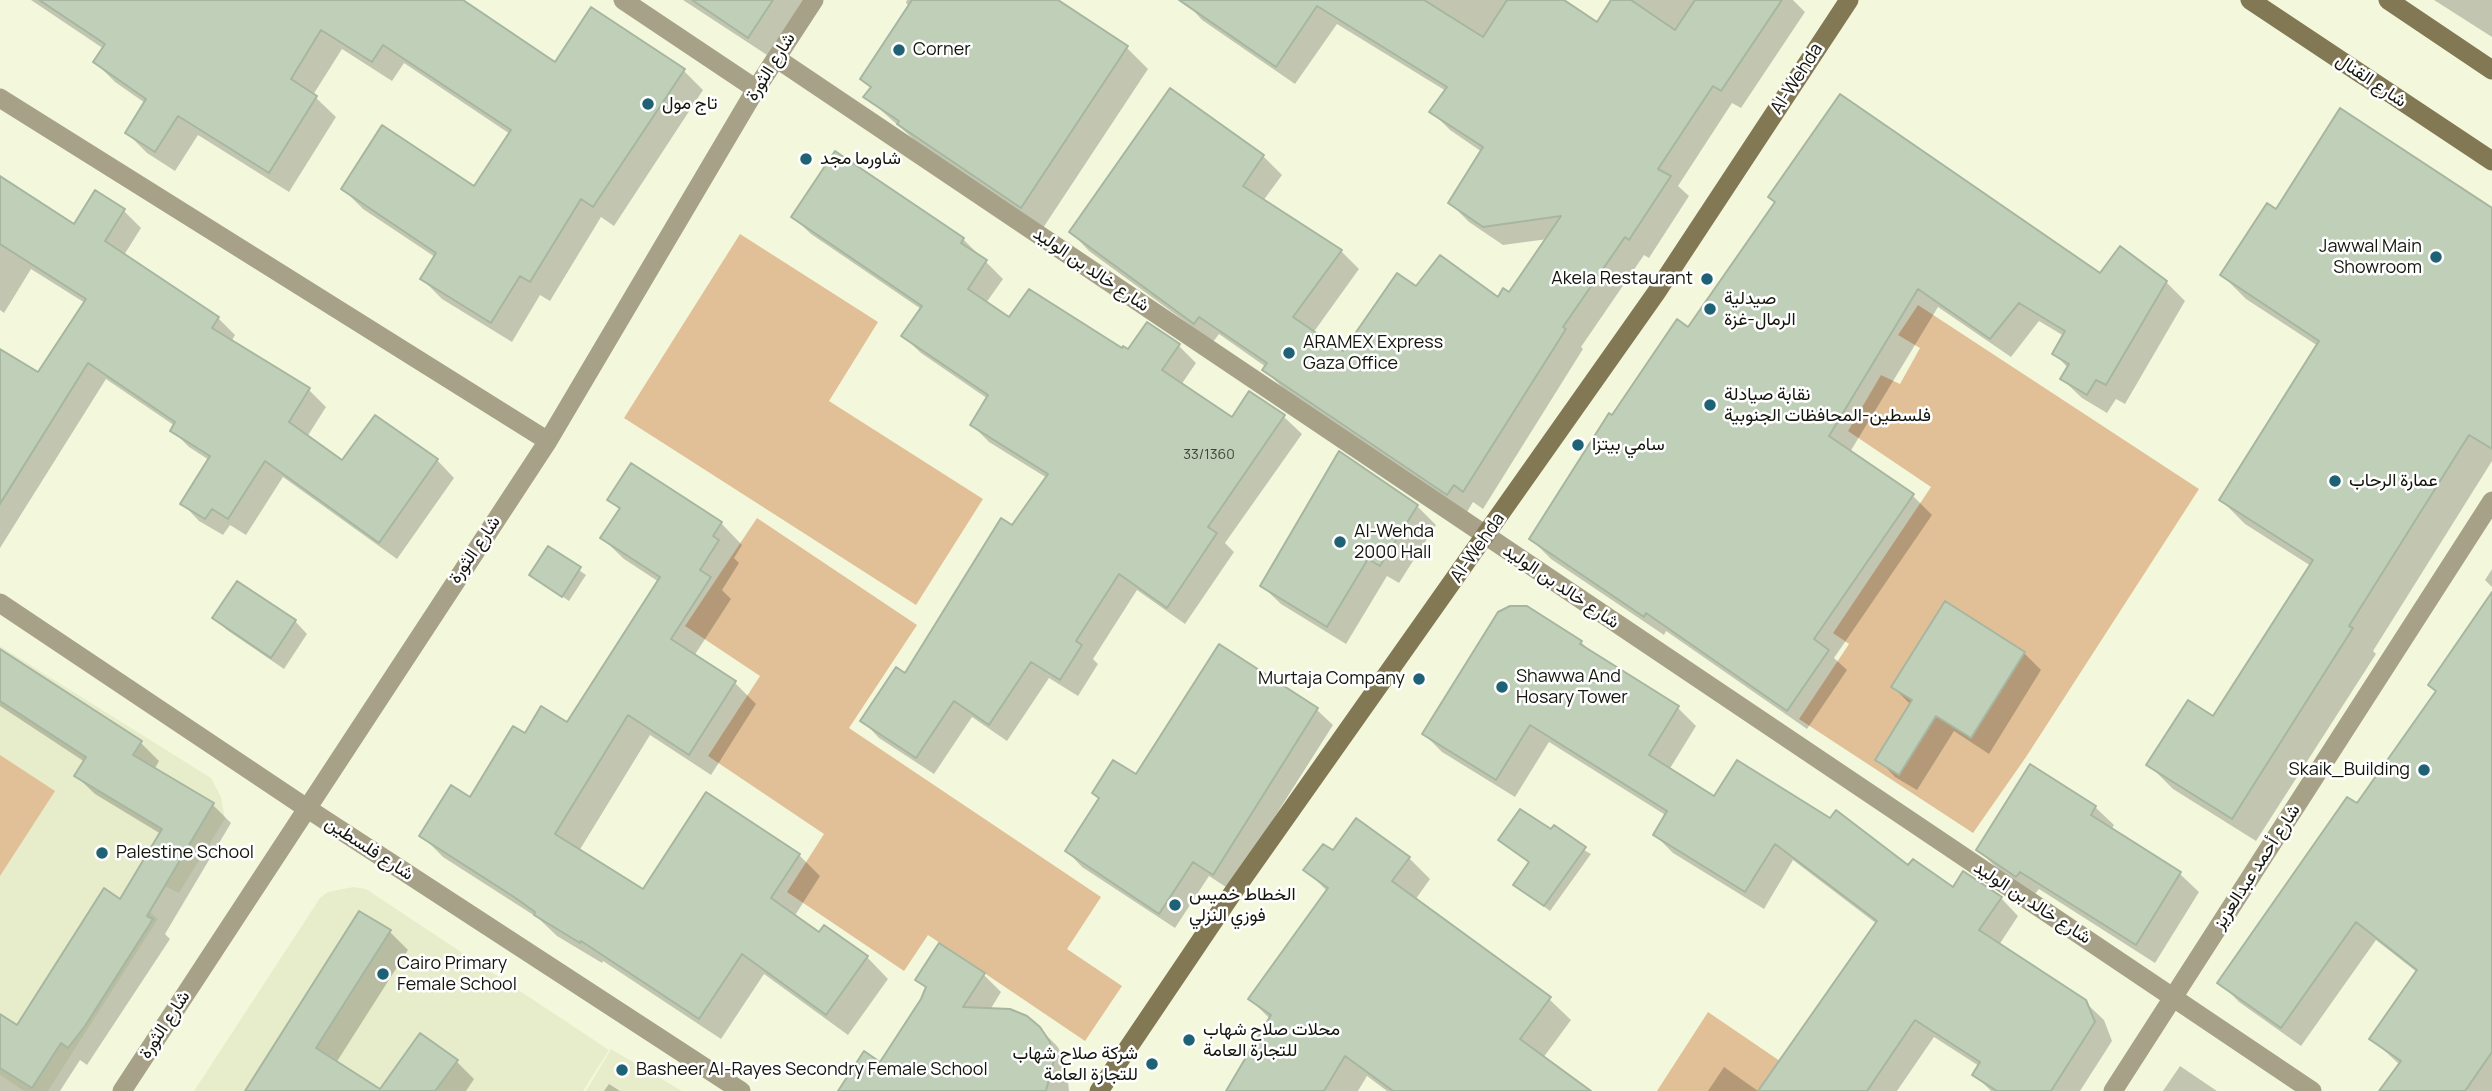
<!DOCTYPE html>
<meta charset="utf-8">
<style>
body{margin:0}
canvas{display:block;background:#f3f8dd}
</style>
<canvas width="2492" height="1091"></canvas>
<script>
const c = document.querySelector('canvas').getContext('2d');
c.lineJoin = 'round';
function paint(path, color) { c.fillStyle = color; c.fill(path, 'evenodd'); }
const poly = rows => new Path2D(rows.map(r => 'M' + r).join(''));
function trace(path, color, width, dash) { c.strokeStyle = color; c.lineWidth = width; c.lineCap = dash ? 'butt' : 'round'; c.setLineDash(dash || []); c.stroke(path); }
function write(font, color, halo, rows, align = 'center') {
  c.font = font + ' Manrope,Vazirmatn,sans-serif'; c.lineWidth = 5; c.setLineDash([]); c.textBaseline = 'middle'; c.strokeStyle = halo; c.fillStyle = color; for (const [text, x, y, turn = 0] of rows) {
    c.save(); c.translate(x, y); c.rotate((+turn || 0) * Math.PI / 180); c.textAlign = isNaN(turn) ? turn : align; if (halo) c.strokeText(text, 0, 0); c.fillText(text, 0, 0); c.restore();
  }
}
paint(poly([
 [0,646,211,778,221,797,225,819,179,893,166,887,150,912,158,919,48,1091,24,1091,0,1075],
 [353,887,366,889,609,1050,583,1091,194,1091,320,898,328,892],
 [611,1049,682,1091,586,1091]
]), '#e7edcb');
paint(poly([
 [740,234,878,322,829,401,983,499,916,605,624,418],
 [1918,305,2199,489,2026,757,1973,833,1799,719,1849,644,1833,633,1931,487,1848,431,1881,375,1900,384,1920,348,1898,335],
 [757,518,917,625,849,728,1101,897,1067,949,1122,986,1085,1041,928,935,904,971,787,892,824,834,708,756,760,676,685,626],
 [0,755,55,791,0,876],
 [1708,1012,1824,1091,1657,1091]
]), '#e1c097');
paint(poly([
 [31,0,460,0,555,64,683,70,703,90,614,226,601,217,550,301,540,295,512,342,442,299,422,279,435,257,363,209,343,189,474,188,510,134,404,63,392,81,342,49,313,95,336,117,289,192,198,135,175,171,147,153,127,133,145,103,115,82,95,62,104,49],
 [683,0,803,0,767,55],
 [907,0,1055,0,1127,48,1148,69,1043,228,920,145,866,97,872,88,862,79,910,7,906,3],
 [1184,0,1561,0,1598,24,1614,0,1793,0,1805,12,1741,108,1732,103,1678,186,1689,196,1649,258,1644,255,1581,347,1583,349,1483,509,1473,502,1467,512,1283,388,1264,370,1266,367,1219,334,1213,342,1089,251,1071,232,1263,156,1282,175,1263,201,1341,251,1359,269,1313,333,1344,354,1416,288,1498,300,1509,294,1548,239,1503,245,1469,222,1450,203,1482,152,1450,130,1431,111,1446,91,1337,24,1295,84,1202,20],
 [2434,0,2492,0,2492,37],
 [0,178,74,226,96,192,124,211,141,228,124,255,218,318,235,335,231,342,309,390,326,407,307,437,342,463,437,460,454,478,397,559,283,477,246,535,230,525,223,535,199,521,182,503,209,460,189,447,172,430,175,426,106,379,0,548,0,368,38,375,85,303,31,269,4,313,0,310],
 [1777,203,2101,276,2166,282,2185,301,2125,404,2116,399,2107,413,2082,398,2062,379,2068,368,2054,353,2064,336,2039,321,2011,357,1938,307,1850,452,1912,495,1932,515,1834,658,1847,670,1807,729,1666,631,1664,635,1551,559,1531,539,1613,418,1689,329],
 [2492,210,2492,461,2373,651,2376,654,2256,841,2173,789,2149,765,2214,719,2311,566,2245,524,2221,500,2318,346,2246,299,2222,275,2276,211],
 [793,217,963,239,1003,279,986,303,1010,319,1129,352,1179,346,1196,363,1181,385,1232,419,1249,393,1284,417,1302,434,1225,543,1234,552,1185,624,1137,590,1093,659,1098,664,1078,696,1049,678,1007,741,972,717,934,774,879,738,862,720,905,676,1047,478,989,442,972,425,988,399,921,353,903,336,921,309,811,234],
 [1340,454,1417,506,1436,525,1399,583,1387,576,1346,644,1281,604,1262,586],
 [609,500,721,523,742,545,734,558,739,563,722,590,731,599,694,656,735,683,756,704,711,775,650,735,579,851,644,891,799,855,820,876,794,917,819,935,867,957,888,979,848,1035,764,974,721,1039,603,961,602,963,557,936,538,918,443,857,422,836,470,800,525,735,568,724,659,582,624,559,602,538,620,510],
 [548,548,586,575,569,601,531,575],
 [2492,569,2492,587,2485,580],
 [2492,595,2492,1091,2381,1091,2400,1065,2372,1039,2418,973,2376,940,2301,1046,2239,1002,2220,982,2357,806,2437,692,2430,685],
 [214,618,295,621,307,634,284,669,227,630],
 [1581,642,1593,654,1678,708,1696,726,1669,770,1715,799,1909,868,1953,890,2001,898,2018,916,1999,945,2085,1002,2104,1020,2112,1041,2080,1091,1991,1091,1974,1074,1979,1066,1934,1037,1897,1091,1761,1091,1877,924,1793,860,1764,909,1673,853,1655,835,1667,816,1549,742,1515,797,1442,752,1424,734],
 [1220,647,1317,710,1333,725,1229,889,1209,876,1175,928,1082,867,1067,851,1100,799,1137,776],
 [2024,653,2041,670,1989,754,1954,731,1917,790,1895,777,1878,759,1911,705,1893,687],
 [0,657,141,743,159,761,154,770,213,805,231,823,165,934,170,939,87,1065,80,1060,60,1091,0,1091,0,1017,17,1027,121,901,161,834,95,794,76,776,85,762,0,706],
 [2095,807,2114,825,2111,830,2180,874,2199,892,2155,963,2039,889,2035,894,1997,868,1978,850],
 [1552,832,1591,854,1550,911,1522,890,1531,863,1501,840],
 [1333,853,1409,858,1430,879,1415,900,1549,999,1571,1020,1543,1058,1588,1091,1387,1091,1367,1076,1358,1091,1228,1091,1270,1019,1250,999,1328,892,1306,870],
 [390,932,408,950,336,1063,379,1091,247,1091],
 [940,945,984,975,1001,992,990,1010,1039,1028,1057,1046,1066,1061,1069,1091,840,1091,880,1064,927,989,917,979],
 [456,1061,474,1079,466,1091,381,1091],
 [2180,1066,2217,1091,2163,1091],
 [1724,1067,1758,1091,1708,1091],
 [609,1084,620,1091,604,1091]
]), '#0003');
const building = poly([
 [39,0,463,0,555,62,591,7,685,69,593,207,581,199,530,282,520,276,491,323,420,279,436,253,341,189,382,125,474,186,511,130,383,45,372,62,321,30,291,79,317,96,269,173,178,116,155,152,125,133,146,99,93,62,105,44,39,0],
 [692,0,773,0,748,38,692,0],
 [912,0,1058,0,1128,46,1021,208,897,124,899,121,863,97,871,87,860,79,912,0],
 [1179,0,1424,0,1483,37,1507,0,1564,0,1597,22,1611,0,1631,0,1675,30,1695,0,1782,0,1721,91,1713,86,1658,169,1671,176,1629,240,1625,237,1563,327,1566,329,1463,492,1454,485,1447,495,1262,370,1267,363,1199,317,1194,324,1069,232,1170,88,1264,155,1243,186,1342,250,1293,317,1343,351,1397,273,1416,286,1440,255,1498,297,1503,288,1509,292,1561,216,1483,227,1448,203,1483,147,1429,112,1447,87,1317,6,1276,67,1179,0],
 [1840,94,2100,273,2120,246,2167,281,2106,385,2096,380,2087,395,2060,379,2069,364,2052,354,2065,331,2019,303,1990,339,1918,289,1829,436,1914,494,1814,639,1829,650,1787,711,1646,613,1644,617,1529,539,1609,413,1612,415,1677,319,1688,327,1775,202,1768,197,1840,94],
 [2340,108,2492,208,2492,449,2469,435,2349,626,2353,628,2232,819,2146,765,2188,700,2213,716,2313,560,2219,500,2319,341,2220,275,2267,203,2276,209,2340,108],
 [835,151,964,238,961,243,987,260,968,289,1009,317,1029,289,1122,348,1123,346,1128,349,1147,322,1180,344,1162,370,1232,417,1249,391,1285,415,1208,527,1217,533,1167,608,1119,574,1076,641,1082,645,1060,680,1031,662,989,725,954,701,916,758,860,721,896,667,905,673,1001,518,1012,525,1048,474,970,425,988,395,901,336,922,306,791,217,835,151],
 [0,176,74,224,95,190,125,209,105,241,219,317,212,328,310,388,289,422,342,460,375,415,438,459,379,543,265,461,228,519,212,509,205,519,180,504,210,456,170,431,175,422,88,363,0,504,0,349,38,372,86,299,0,244,0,176],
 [1339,451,1418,505,1380,566,1368,559,1327,627,1260,586,1339,451],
 [631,463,722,522,713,536,719,540,700,570,711,577,671,639,736,681,689,755,628,715,555,834,643,889,706,792,800,854,771,898,819,932,824,925,868,956,826,1015,742,954,699,1019,581,941,580,943,534,915,535,912,514,897,419,836,451,785,470,797,513,726,525,733,541,706,567,722,660,577,600,538,620,508,607,500,631,463],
 [548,546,581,567,562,597,529,575,548,546],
 [237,581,296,620,271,658,212,618,237,581],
 [2492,592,2492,1052,2465,1091,2379,1091,2401,1061,2369,1039,2417,970,2356,922,2281,1028,2217,983,2347,797,2357,803,2436,691,2428,685,2492,592],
 [1945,601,2025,652,1971,738,1936,716,1899,775,1875,760,1912,700,1891,687,1945,601],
 [1510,606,1527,606,1582,641,1580,644,1679,706,1649,755,1714,796,1737,760,1830,818,1836,810,1908,865,1913,859,1953,887,1963,871,2002,897,1979,930,2086,1000,2095,1022,2051,1091,1997,1091,1972,1075,1980,1062,1915,1020,1867,1091,1758,1091,1877,921,1775,844,1745,892,1653,835,1667,811,1530,725,1496,780,1422,734,1498,612,1510,606],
 [1219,644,1318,708,1213,875,1193,862,1159,914,1065,851,1099,798,1092,793,1113,760,1136,774,1219,644],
 [0,649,142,741,133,755,214,803,147,916,153,919,85,1026,68,1048,61,1043,32,1088,0,1068,0,1014,17,1025,104,888,120,899,162,829,74,776,86,757,0,701,0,649],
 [2030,764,2096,806,2091,815,2181,872,2136,945,2020,872,2016,877,1976,850,2030,764],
 [1520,809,1551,829,1554,825,1586,847,1544,906,1513,885,1529,862,1498,840,1520,809],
 [1356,818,1410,857,1392,881,1551,997,1520,1039,1591,1091,1393,1091,1345,1056,1324,1091,1226,1091,1271,1015,1248,999,1328,888,1303,870,1323,844,1333,850,1356,818],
 [359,911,391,930,316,1048,380,1089,420,1033,458,1060,435,1091,245,1091,359,911],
 [939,943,985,973,963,1007,1010,1009,1027,1016,1040,1027,1050,1042,1054,1060,1046,1091,838,1091,864,1051,880,1062,921,999,926,987,915,980,939,943]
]);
paint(building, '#bfcfb8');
trace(building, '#a6b6a0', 2);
trace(poly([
 [623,0,756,89],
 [776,58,2312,1091],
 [0,98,548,441],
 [122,1091,548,441,756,89,814,0],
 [2113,1091,2492,501]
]), '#a7a188', 19);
trace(poly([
 [0,603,305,807,741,1091]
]), '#a7a188', 19);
trace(poly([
 [2250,0,2492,161],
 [2388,0,2492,70],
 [1099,1091,1234,891,1656,293,1849,0]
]), '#837854', 19);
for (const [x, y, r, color] of [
 [899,50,7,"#1f6175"],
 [648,104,7,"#1f6175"],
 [806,159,7,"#1f6175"],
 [2436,257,7,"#1f6175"],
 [1707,279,7,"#1f6175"],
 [1710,309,7,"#1f6175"],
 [1289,353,7,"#1f6175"],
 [1710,405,7,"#1f6175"],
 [1578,445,7,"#1f6175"],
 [2335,481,7,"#1f6175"],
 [1340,542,7,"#1f6175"],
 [1419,679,7,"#1f6175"],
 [1502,687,7,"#1f6175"],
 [2424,770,7,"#1f6175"],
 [102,853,7,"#1f6175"],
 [1175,905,7,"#1f6175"],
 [383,974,7,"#1f6175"],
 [1189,1040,7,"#1f6175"],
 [1152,1064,7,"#1f6175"],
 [622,1070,7,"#1f6175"]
]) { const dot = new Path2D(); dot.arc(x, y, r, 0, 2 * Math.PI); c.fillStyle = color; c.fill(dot); trace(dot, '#fff', 2.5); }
write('14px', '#3f4437', null, [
 ["33/1360",1209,455]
]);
write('18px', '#14150c', '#fff', [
 ["Corner",913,50],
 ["تاج مول",662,104],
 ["شاورما مجد",820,159],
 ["Jawwal Main",2422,247,"right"],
 ["Showroom",2422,268,"right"],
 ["Akela Restaurant",1693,279,"right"],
 ["صيدلية",1724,299],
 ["الرمال-غزة",1724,320],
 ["ARAMEX Express",1303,343],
 ["Gaza Office",1303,364],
 ["نقابة صيادلة",1724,395],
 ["فلسطين-المحافظات الجنوبية",1724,416],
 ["سامي بيتزا",1592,445],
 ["عمارة الرحاب",2349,481],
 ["Al-Wehda",1354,532],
 ["2000 Hall",1354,553],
 ["Shawwa And",1516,677],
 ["Hosary Tower",1516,698],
 ["Murtaja Company",1405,679,"right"],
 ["Skaik_Building",2410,770,"right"],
 ["Palestine School",116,853],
 ["الخطاط خميس",1189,895],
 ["فوزي النزلي",1189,916],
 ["Cairo Primary",397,964],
 ["Female School",397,985],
 ["محلات صلاح شهاب",1203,1030],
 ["للتجارة العامة",1203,1051],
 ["شركة صلاح شهاب",1138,1054,"right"],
 ["للتجارة العامة",1138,1075,"right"],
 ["Basheer Al-Rayes Secondry Female School",636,1070]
], 'left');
write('18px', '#14150c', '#fff', [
 ["شارع الثورة",771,67,-58],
 ["Al-Wehda",1797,79,-57],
 ["شارع القنال",2371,81,34],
 ["شارع خالد بن الوليد",1091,270,34],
 ["Al-Wehda",1478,548,-55],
 ["شارع الثورة",475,550,-56],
 ["شارع خالد بن الوليد",1561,587,34],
 ["شارع فلسطين",369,849,33],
 ["شارع أحمد عبدالعزيز",2257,867,-57],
 ["شارع خالد بن الوليد",2032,903,33],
 ["شارع الثورة",165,1025,-57]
]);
</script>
